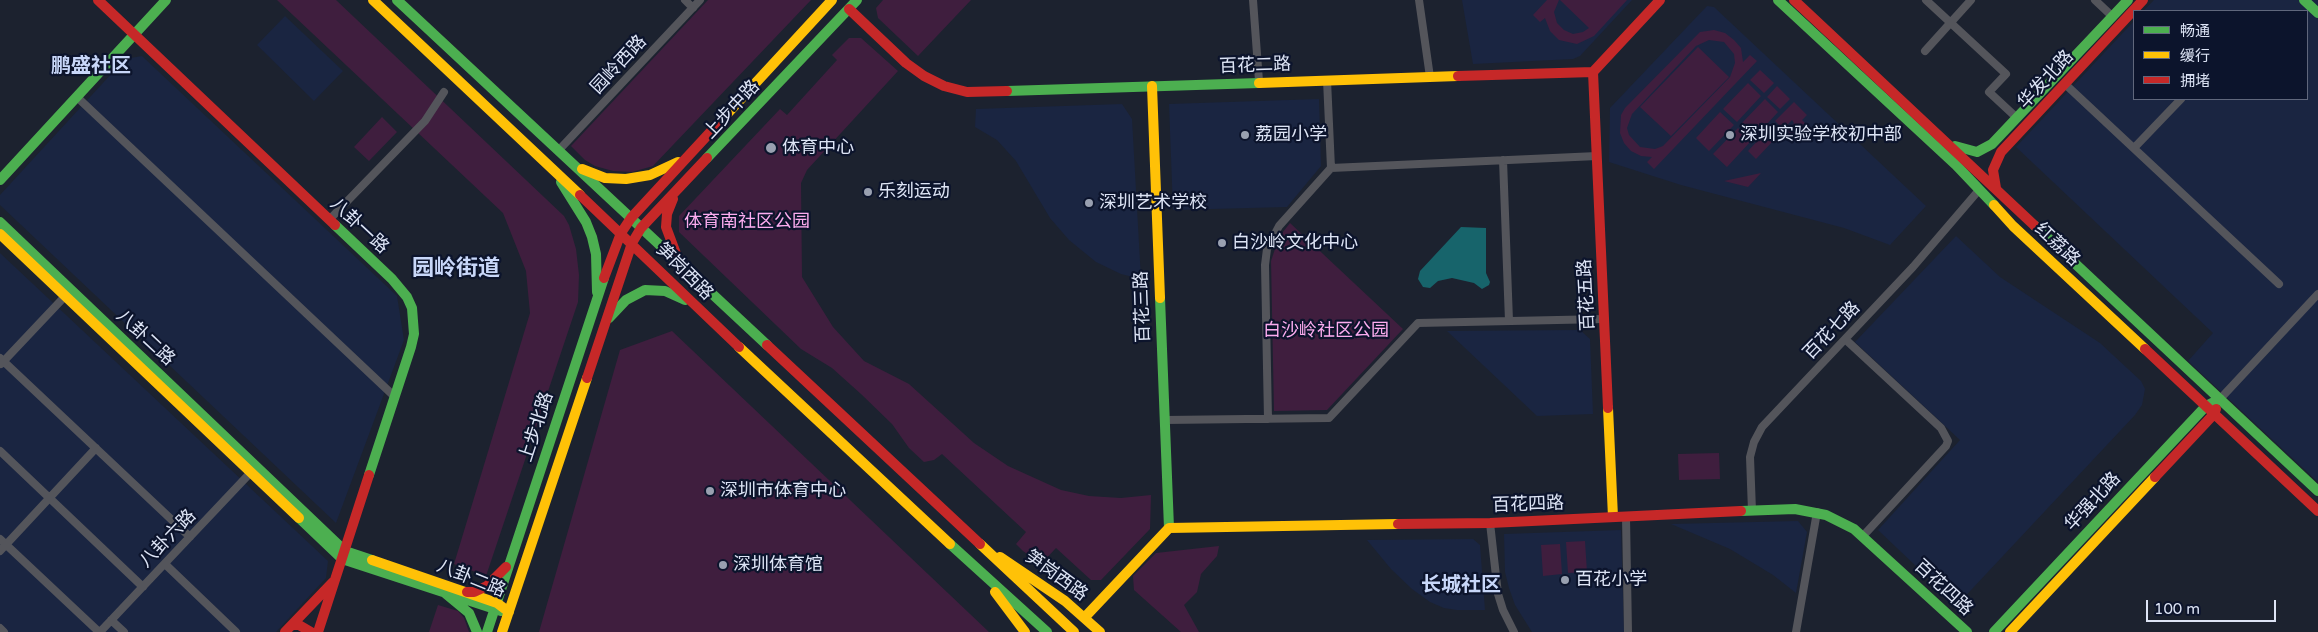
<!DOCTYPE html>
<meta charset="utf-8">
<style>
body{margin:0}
#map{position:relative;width:2318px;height:632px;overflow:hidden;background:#1c222f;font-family:"Varela Round","Noto Sans SC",sans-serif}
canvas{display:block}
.legend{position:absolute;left:2133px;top:10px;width:175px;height:90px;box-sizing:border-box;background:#0c142c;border:1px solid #60677c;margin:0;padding:6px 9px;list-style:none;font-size:15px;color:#dde4f5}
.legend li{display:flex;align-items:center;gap:10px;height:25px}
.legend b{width:25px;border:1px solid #60677c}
.scale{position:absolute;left:2146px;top:600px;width:130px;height:22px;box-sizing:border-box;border:2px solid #dde4f5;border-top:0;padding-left:6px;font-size:15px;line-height:18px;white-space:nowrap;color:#dde4f5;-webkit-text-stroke:4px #0c142c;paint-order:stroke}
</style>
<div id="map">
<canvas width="2318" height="632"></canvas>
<ul class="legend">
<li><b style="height:6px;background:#4caf50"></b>畅通</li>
<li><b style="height:6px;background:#ffc107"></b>缓行</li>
<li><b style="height:6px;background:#c62828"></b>拥堵</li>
</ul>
<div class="scale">100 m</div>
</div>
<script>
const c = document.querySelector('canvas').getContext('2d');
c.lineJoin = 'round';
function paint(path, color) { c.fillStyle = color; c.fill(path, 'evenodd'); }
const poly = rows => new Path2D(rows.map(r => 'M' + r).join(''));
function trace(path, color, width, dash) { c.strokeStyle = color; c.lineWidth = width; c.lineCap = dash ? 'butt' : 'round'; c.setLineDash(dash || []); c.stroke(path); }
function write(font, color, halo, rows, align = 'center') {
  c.font = font + ' "Varela Round","Noto Sans SC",sans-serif'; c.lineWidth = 4.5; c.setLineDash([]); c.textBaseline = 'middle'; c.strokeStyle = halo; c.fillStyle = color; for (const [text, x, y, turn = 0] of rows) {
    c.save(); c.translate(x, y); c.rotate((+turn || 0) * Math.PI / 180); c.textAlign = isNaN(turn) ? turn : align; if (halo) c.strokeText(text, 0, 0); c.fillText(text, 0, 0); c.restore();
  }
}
paint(poly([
 [1462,0,1632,0,1580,56,1573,59,1473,64],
 [2154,0,2318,0,2318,482,2188,361,2213,333,2016,147,2134,21,2134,99,2307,99,2307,11,2143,11],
 [1707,6,1714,7,1926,206,1890,245,1844,228,1681,185,1609,162,1610,108],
 [285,16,343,71,314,101,257,45],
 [142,56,397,296,404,340,336,523,0,205,0,195,125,59],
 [1319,99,1321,166,1287,207,1173,210,1169,104],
 [1122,104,1132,119,1141,279,1121,274,1096,262,1069,240,1050,218,1016,161,997,140,975,127,976,109],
 [1956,236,2000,277,2100,343,2141,381,2145,389,2142,405,2135,415,1957,605,1878,530,1960,440,1855,342],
 [0,253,328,561,326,578,276,632,0,632],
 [1580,330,1590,339,1593,414,1537,416,1447,331],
 [1798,521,1807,532,1796,593,1773,575,1730,549,1671,524],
 [1621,530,1624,632,1532,632,1515,605,1509,588,1505,572,1504,534],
 [1473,539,1480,545,1485,610,1457,610,1444,608,1430,602,1412,589,1391,569,1367,540]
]), '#1a2541');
paint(poly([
 [277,0,336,0,564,216,569,225,576,249,579,275,578,302,486,576,454,564,530,313,526,271,503,213],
 [708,0,811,0,653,166,632,172,613,171,595,166,585,160,571,146],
 [883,0,971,0,918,56,878,18,876,8],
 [1547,0,1559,0,1554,12,1557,23,1564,30,1573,34,1583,32,1589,28,1560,0,1627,0,1594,36,1577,44,1559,40,1550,31,1545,18,1540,22,1533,15],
 [1714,30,1725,33,1734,40,1741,48,1743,62,1750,55,1757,61,1654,169,1647,162,1652,157,1641,156,1631,151,1624,143,1620,133,1621,115,1625,108,1700,32],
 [1709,40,1724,42,1734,54,1735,63,1730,77,1663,146,1655,149,1640,147,1629,135,1627,128,1632,114,1696,46],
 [849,38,861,38,898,71,807,170,801,183,802,277,833,327,864,361,909,384,974,443,1008,466,1061,490,1089,496,1121,498,1151,495,1150,529,1101,580,1091,580,1056,548,1041,564,1023,551,1016,544,1026,532,942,454,934,460,924,462,909,448,892,424,861,394,832,368,801,349,679,232,679,216,780,109,787,115,837,60,832,55],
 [1698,47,1729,77,1671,136,1640,107],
 [1760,70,1774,83,1764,93,1750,80],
 [1748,83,1761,96,1737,122,1723,109],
 [1777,86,1790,99,1780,109,1767,97],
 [1765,99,1778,112,1754,138,1740,125],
 [1794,102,1807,115,1802,120,1805,123,1793,136,1787,131,1794,123,1792,120,1783,129,1775,121],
 [1720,112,1734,125,1709,151,1696,138],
 [382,117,397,132,369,161,354,147],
 [1738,128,1751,141,1727,167,1713,154],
 [1764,134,1772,142,1756,159,1748,151],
 [1761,173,1748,187,1724,181],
 [1290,223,1403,329,1327,410,1274,411,1271,261,1279,237],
 [672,331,989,632,539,632,620,350],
 [1719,453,1720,479,1679,480,1678,454],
 [1585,541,1587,572,1568,573,1566,542],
 [1560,544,1562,574,1543,576,1541,545],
 [1219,546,1217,556,1201,574,1197,592,1184,605,1199,632,1181,632,1134,590,1133,576,1156,553],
 [438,605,458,611,464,618,469,632,429,632]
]), '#3f1e3e');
paint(poly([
 [1461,227,1486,228,1486,273,1490,282,1489,285,1482,289,1474,283,1452,278,1438,281,1430,288,1423,287,1418,279,1420,271]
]), '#17646b');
trace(poly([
 [685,0,693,8],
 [1253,0,1259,81],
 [1419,0,1430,77],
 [1926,0,2006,74,1989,92,2017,118],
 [2095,0,2113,17],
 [1925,51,1971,0],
 [1327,80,1331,168],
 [2065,84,2279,284],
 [78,98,395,397],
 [2134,148,2181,99],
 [558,151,700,0],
 [1503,160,1509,321],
 [329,220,425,121,444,92],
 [1845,339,1941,428,1948,441,1946,446,1863,536],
 [0,358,190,537],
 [1,364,69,292],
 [2220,399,2318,294],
 [1268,419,1265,265,1267,249,1279,226,1331,168,1597,156],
 [1165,420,1329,418,1418,323,1604,319],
 [0,451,143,587],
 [1752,511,1750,457,1754,442,1762,427,1913,267,1979,190],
 [1626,517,1628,632],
 [1490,523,1498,594,1503,610,1514,632],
 [0,539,99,632],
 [0,551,96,448],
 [165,564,236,632],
 [111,620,124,632],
 [0,628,4,632],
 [100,632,253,470],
 [1796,632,1817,512]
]), '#54555b', 8);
trace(poly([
 [397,0,767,345],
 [1778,0,1956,165,1994,205],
 [2304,0,2318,13],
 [1007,91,1259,83],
 [1955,146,1977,152,1992,144,2128,0],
 [707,158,857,0],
 [0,180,166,0],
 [561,182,586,222,592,237,596,254,597,292],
 [0,222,345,551,372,560],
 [335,225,392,279,407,297,412,308,414,334,411,347,369,475],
 [2035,226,2318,491],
 [1160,298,1169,528],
 [609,318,626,300,645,290,665,291,685,300],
 [1741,511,1795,509,1826,515,1854,529,1967,632],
 [299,518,342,559,501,611],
 [950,544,1047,632],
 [446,594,469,613,477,632],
 [487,632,604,278],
 [1994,632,2206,406,2220,399]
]), '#4caf50', 10);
trace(poly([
 [373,0,580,195],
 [1259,83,1458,76],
 [1152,86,1160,298],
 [727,114,832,0],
 [582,169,605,178,626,179,650,175,678,162],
 [1994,205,2013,226,2145,349],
 [0,234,299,518],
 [739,347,950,544],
 [1608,408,1613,517],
 [980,544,1074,632],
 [1000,557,1065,601,1100,632],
 [372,560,497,603,509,612],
 [995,592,1025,632],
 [1085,617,1169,528,1398,524],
 [502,632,587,378],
 [2010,632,2155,477]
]), '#ffc107', 10);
trace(poly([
 [98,0,335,225],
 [1794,0,2035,226],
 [849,9,906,63,924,76,944,86,967,92,1007,91],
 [1593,72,1608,408],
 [1458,76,1593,72,1660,0],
 [1996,188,1993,170,2001,152,2143,0],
 [580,195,739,347],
 [673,199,667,214,666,227,678,259],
 [604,278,621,233,631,218,727,114],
 [767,345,980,544],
 [2145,349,2318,511],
 [587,378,632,243,641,228,707,158],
 [2155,477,2214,414,2216,409],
 [1398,524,1490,523,1741,511],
 [467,592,474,592,487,586,506,567],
 [292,625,299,625,311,632],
 [285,632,333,582],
 [318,632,369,475]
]), '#c62828', 10);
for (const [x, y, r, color] of [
 [1245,135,5,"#99a0b0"],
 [1730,135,5,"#99a0b0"],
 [771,148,6,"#99a0b0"],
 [868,192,5,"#99a0b0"],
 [1089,203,5,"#99a0b0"],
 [1222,243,5,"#99a0b0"],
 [710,491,5,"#99a0b0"],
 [723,565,5,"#99a0b0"],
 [1565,580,5,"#99a0b0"]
]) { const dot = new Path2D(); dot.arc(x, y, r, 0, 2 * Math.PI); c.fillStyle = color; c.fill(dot); trace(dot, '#0c142c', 2); }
write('18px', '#dde4f5', '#0c142c', [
 ["园岭西路",619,65,-47],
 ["百花二路",1255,66,-2],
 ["华发北路",2046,80,-47],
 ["上步中路",732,110,-47],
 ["八卦一路",359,226,43],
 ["红荔路",2057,245,43],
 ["笋岗西路",684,272,45],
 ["百花五路",1587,295,-93],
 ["百花三路",1143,307,-92],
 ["百花七路",1832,331,-46],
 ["八卦二路",145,338,43],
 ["上步北路",537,427,-72],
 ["华强北路",2093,502,-47],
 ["百花四路",1528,505,-2],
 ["八卦六路",168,539,-46],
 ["笋岗西路",1056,576,36],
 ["八卦二路",471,579,22],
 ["百花四路",1943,588,43]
]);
write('18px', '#dde4f5', '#0c142c', [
 ["荔园小学",1255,135],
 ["深圳实验学校初中部",1740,135],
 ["体育中心",782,148],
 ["乐刻运动",878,192],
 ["深圳艺术学校",1099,203],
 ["白沙岭文化中心",1232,243],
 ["深圳市体育中心",720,491],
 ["深圳体育馆",733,565],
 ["百花小学",1575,580]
], 'left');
write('18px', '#fcacef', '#0c142c', [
 ["体育南社区公园",747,222],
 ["白沙岭社区公园",1326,331]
]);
write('bold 20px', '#c8d7f9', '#0c142c', [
 ["鹏盛社区",91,67],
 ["长城社区",1461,586]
]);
write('bold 22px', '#c8d7f9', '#0c142c', [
 ["园岭街道",456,269]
]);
</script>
